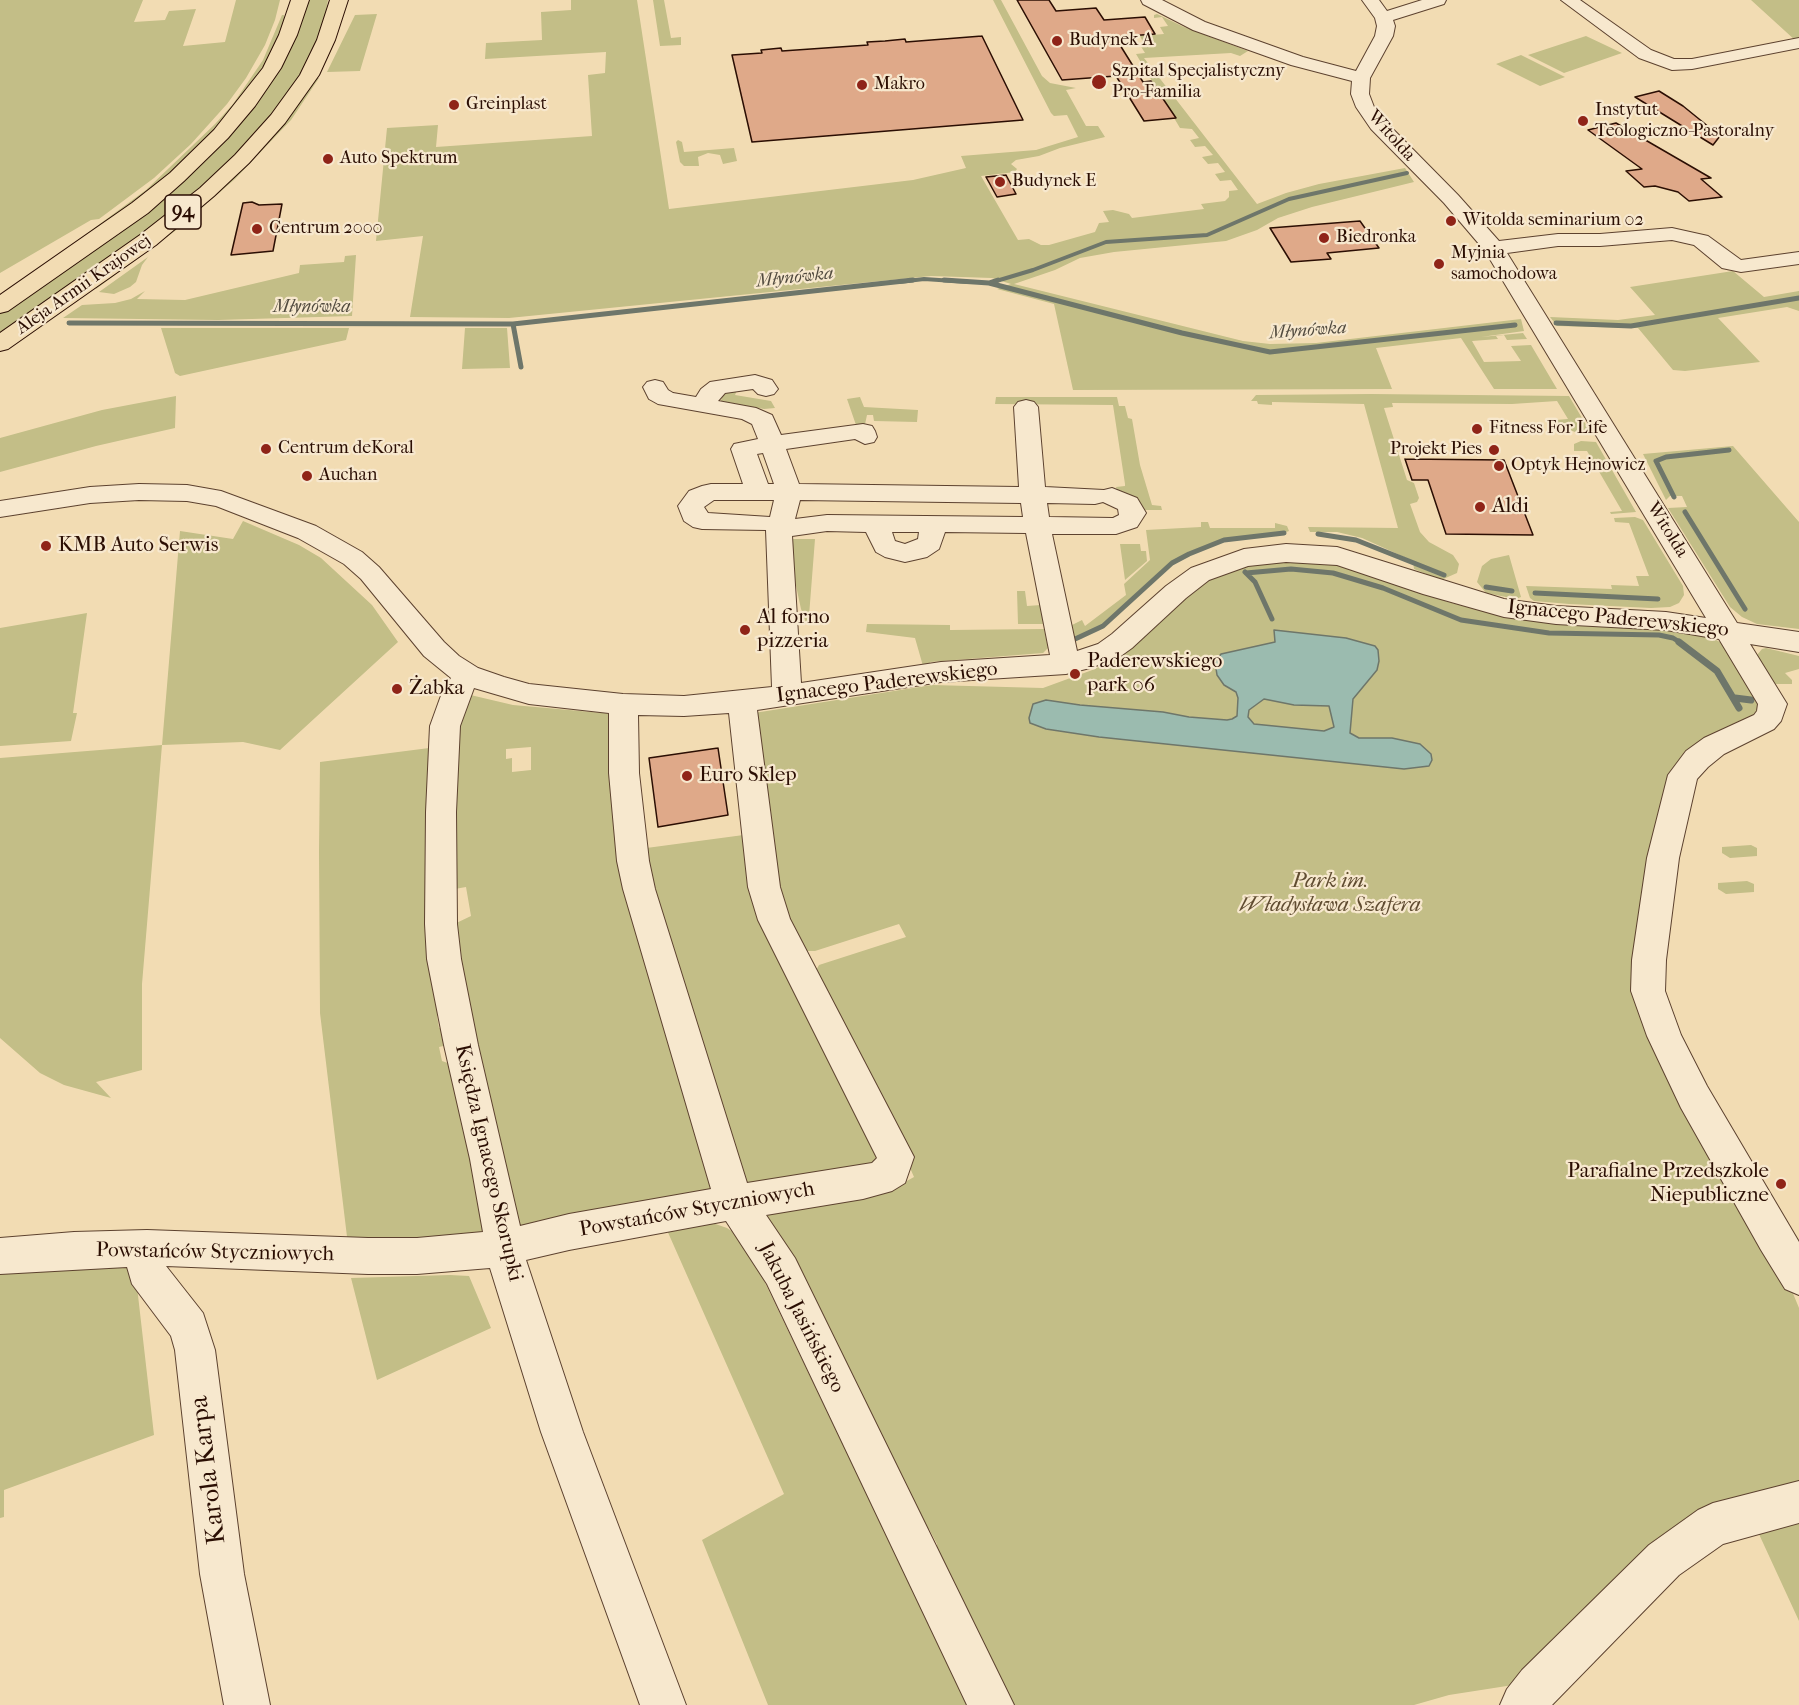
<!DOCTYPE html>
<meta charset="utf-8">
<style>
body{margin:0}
canvas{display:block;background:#f2dcb3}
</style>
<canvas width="1799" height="1705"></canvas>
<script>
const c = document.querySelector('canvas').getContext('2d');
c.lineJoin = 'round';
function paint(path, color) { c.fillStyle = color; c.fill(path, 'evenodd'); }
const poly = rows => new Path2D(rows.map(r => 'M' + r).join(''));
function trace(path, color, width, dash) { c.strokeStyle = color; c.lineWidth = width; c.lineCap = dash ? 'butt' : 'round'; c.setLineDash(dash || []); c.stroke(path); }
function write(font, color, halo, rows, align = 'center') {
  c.font = font + ' "IM FELL French Canon",serif'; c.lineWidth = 4.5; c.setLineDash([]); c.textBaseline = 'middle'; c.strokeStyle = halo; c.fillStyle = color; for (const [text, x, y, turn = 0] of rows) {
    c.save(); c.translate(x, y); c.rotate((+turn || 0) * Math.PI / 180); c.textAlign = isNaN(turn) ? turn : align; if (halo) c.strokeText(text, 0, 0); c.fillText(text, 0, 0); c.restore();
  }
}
paint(poly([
 [0,0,143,0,134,22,165,20,169,11,196,9,183,46,225,42,236,0,280,0,275,20,265,45,246,78,227,104,191,144,154,178,99,219,91,220,0,273],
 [308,0,328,0,322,31,304,71,264,127,188,201,0,338,0,314,95,249,209,156],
 [571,0,637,0,669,209,913,180,966,168,961,156,1036,150,1078,137,1067,115,1054,116,1051,113,993,0,1001,0,1042,76,1050,83,1076,88,1066,90,1086,126,1098,126,1105,137,1060,148,1039,156,1016,160,1011,164,1017,169,1015,172,981,176,1018,240,1029,239,1041,245,1049,245,1095,232,1099,223,1109,222,1103,211,1113,210,1129,214,1132,218,1204,209,1201,204,1225,201,1229,197,1229,191,1238,190,1231,180,1220,181,1215,174,1225,172,1218,163,1208,164,1202,157,1213,155,1205,146,1195,147,1190,140,1199,138,1192,129,1180,128,1136,54,1145,53,1140,45,1144,44,1140,36,1164,34,1160,27,1168,26,1162,17,1154,18,1154,15,1157,14,1184,27,1248,51,1240,56,1231,53,1144,58,1257,204,1286,193,1319,184,1405,168,1414,182,1312,207,1278,218,1257,230,1226,241,1114,252,1080,258,1055,270,1014,284,1243,341,1270,344,1316,343,1521,319,1524,331,1481,337,1523,333,1527,339,1507,340,1504,335,1496,336,1498,339,1472,341,1484,362,1521,361,1511,346,1531,345,1557,389,1494,389,1461,338,1376,348,1392,389,1073,390,1054,304,997,289,1011,284,992,278,931,276,509,318,410,317,423,236,376,241,387,128,438,125,436,147,592,136,588,75,605,73,606,52,485,59,486,43,542,40,541,12,571,10],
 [653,0,664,0,671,38,681,37,681,45,660,46],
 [1751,0,1799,0,1799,41,1796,41],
 [377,14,360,71,327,72,355,15],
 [282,15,284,15,285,22,266,64,213,134,152,190,63,251,146,190,215,124,233,104,263,60],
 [1586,36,1622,53,1564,73,1528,55],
 [1521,55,1565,77,1540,86,1496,64],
 [316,78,319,78,291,120,235,179,175,231,96,289,97,284,151,244],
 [678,140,682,142,684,152,734,148,737,161,723,164,720,155,708,153,698,157,699,166,684,166,680,162,676,142],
 [356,255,352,316,218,320,63,318,82,305,115,303,131,299,145,291,137,299,185,300,299,273,300,265,344,262,345,256],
 [148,257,142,265,136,282,130,287,114,294,99,292],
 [1733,271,1764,297,1799,291,1799,311,1787,307,1718,318,1760,362,1685,371,1673,370,1638,328,1557,326,1550,317,1618,320,1655,315,1630,287],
 [161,328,349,328,346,340,180,376,175,373],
 [465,328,507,328,510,368,462,369],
 [738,388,735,395,771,401,775,408,764,409,721,401,723,390],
 [1371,394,1569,396,1589,430,1575,432,1560,426,1556,420,1568,419,1557,401,1512,404,1392,403,1393,407,1384,408,1407,480,1414,483,1419,498,1417,502,1410,504,1420,532,1429,542,1453,555,1459,564,1457,573,1441,580,1414,569,1413,561,1362,538,1337,532,1310,532,1308,527,1398,528,1364,404,1272,402,1272,405,1258,404,1257,401,1251,401,1256,395],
 [176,396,175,428,96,446,0,472,0,438,102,410],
 [860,397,864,407,918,410,917,422,874,421,873,415,867,415,864,429,856,425,847,399],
 [996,397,1117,397,1119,406,1125,406,1128,418,1132,419,1140,465,1152,505,1161,506,1162,510,1144,510,1140,502,1132,496,1117,490,1116,487,1125,486,1125,484,1113,405,995,404],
 [1581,441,1596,442,1636,512,1611,514,1610,512,1622,511,1587,451,1574,451,1574,444],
 [1733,446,1799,522,1799,629,1757,624,1742,617,1730,607,1668,508,1687,507,1682,496,1670,496,1666,500,1643,454],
 [1635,517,1643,520,1683,586,1684,595,1679,603,1670,607,1651,608,1569,604,1534,601,1530,598,1526,586,1612,589,1611,585,1639,586,1636,576,1649,576,1629,523,1615,522,1614,518],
 [243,521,299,545,321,558,372,605,398,642,280,750,243,742,162,745,180,531,233,539],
 [1201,522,1208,522,1210,528,1275,528,1275,523,1287,526,1289,531,1284,533,1224,540,1189,554,1172,563,1103,626,1073,640,1072,625,1082,620,1085,626,1126,595,1124,584,1150,560,1146,530,1201,527],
 [786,539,815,539,809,616,814,617,814,622,806,623,801,609],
 [1120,544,1140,544,1141,551,1146,551,1147,561,1125,580],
 [1509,555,1521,597,1516,599,1486,593,1477,582,1482,566,1491,559],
 [1303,560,1344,566,1374,574,1448,602,1483,611,1674,629,1708,636,1728,646,1737,657,1762,712,1694,751,1640,951,1723,1170,1716,1172,1792,1291,1799,1308,1799,1491,1772,1494,1526,1683,1449,1695,1414,1705,1013,1705,937,1551,937,1544,929,1529,925,1530,757,1210,894,1188,914,1177,884,1109,812,978,819,965,906,937,899,924,815,951,806,951,783,920,775,846,767,840,754,713,932,685,1043,688,1095,669,1132,647,1180,602,1209,580,1252,564],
 [1017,591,1025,591,1027,606,1041,605,1043,624,1018,624],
 [87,613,73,713,77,713,71,741,0,746,0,628],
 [867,624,950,625,950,630,1044,629,1048,648,1043,653,930,662,930,665,923,666,915,638,866,632],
 [1766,648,1799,656,1799,669,1785,673,1792,680,1792,684,1774,684,1757,655,1762,649],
 [462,693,513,705,614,714,719,1187,512,1236,448,927,471,916,466,887,449,890],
 [531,747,531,770,512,772,512,758,506,759,506,749],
 [162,745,142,984,142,1070,96,1082,111,1098,64,1085,40,1073,0,1038,0,758],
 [437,747,446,1007,437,1016,439,1028,450,1028,452,1044,439,1047,442,1061,459,1067,488,1239,348,1245,320,1013,319,851,320,762],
 [751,834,880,1166,752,1190,734,1182,639,849],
 [1751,845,1757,848,1757,856,1730,858,1722,853,1722,847],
 [1747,881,1754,884,1754,892,1726,894,1718,889,1718,883],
 [704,1220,727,1228,744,1239,968,1705,768,1705,702,1540,784,1494,666,1228],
 [128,1258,136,1278,154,1435,4,1490,4,1517,0,1518,0,1266],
 [450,1275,469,1276,491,1328,377,1380,351,1278],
 [1799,1519,1799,1621,1758,1532]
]), '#c3be87');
const water = poly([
 [1274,630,1346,638,1375,646,1378,650,1379,661,1377,670,1353,699,1350,733,1359,738,1392,738,1420,744,1431,754,1432,760,1429,766,1404,769,1099,737,1046,729,1030,723,1029,718,1033,704,1046,700,1080,705,1163,712,1189,717,1227,720,1232,719,1237,716,1238,698,1236,692,1224,685,1217,675,1215,662,1221,654,1275,642,1274,630],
 [1264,699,1294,705,1329,706,1334,727,1324,731,1254,724,1248,717,1249,710,1264,699]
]);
paint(water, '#9bbbaf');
trace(water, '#6e766a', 1.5);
trace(poly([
 [899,282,924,279,969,282],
 [993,282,1033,270,1106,242,1207,235,1289,199,1407,173]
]), '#6e766a', 4);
trace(poly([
 [944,280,989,283,1182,333,1270,352,1515,325],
 [989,283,998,280],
 [69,323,513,324,913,280],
 [1556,323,1631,326,1799,298],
 [513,324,521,367],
 [1674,497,1656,461,1666,457,1729,450],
 [1685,512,1745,609],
 [1318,534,1356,540,1444,575],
 [1245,572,1255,582,1272,619],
 [1246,573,1291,569,1333,573,1383,588,1461,620,1549,633,1659,635,1673,638,1681,643],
 [1486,587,1512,591],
 [1535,593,1658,599],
 [1073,640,1103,626,1172,563,1189,554,1224,540,1284,533]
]), '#6e766a', 5);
trace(poly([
 [1679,642,1717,671,1739,708],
 [1735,698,1751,700]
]), '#6e766a', 7);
const building = poly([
 [1017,0,1049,0,1056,11,1096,8,1104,20,1145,17,1155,34,1115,37,1143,82,1151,81,1176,118,1144,121,1116,76,1062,80,1017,0],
 [982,36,1023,120,752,142,732,55,762,53,761,50,781,48,782,51,868,45,867,42,885,41,905,39,906,42,982,36],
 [1659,91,1683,106,1720,136,1713,145,1635,97,1659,91],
 [1616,123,1711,178,1701,179,1722,197,1689,201,1678,192,1655,186,1644,187,1626,171,1642,169,1588,130,1616,123],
 [1006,175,1016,194,997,197,986,177,1006,175],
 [252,202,259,205,282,204,273,251,231,255,243,203,252,202],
 [1360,221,1379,248,1327,253,1331,259,1291,262,1270,228,1360,221],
 [1405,459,1504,460,1533,535,1446,534,1428,480,1412,480,1405,459],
 [718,748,728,815,658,827,649,758,718,748]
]);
paint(building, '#dfa989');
trace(building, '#2b0e03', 1.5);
const minor = poly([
 [1141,0,1162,0,1205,22,1303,57,1356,71,1375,36,1377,26,1375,18,1362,0,1379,0,1387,11,1422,0,1446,0,1444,4,1393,20,1395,26,1393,36,1370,78,1369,94,1374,107,1385,121,1458,195,1499,241,1558,234,1600,234,1672,228,1708,236,1741,260,1799,252,1799,264,1741,272,1722,268,1694,245,1672,240,1600,246,1558,246,1507,253,1737,623,1799,632,1799,652,1750,644,1787,704,1781,721,1774,729,1724,754,1708,767,1697,779,1679,858,1666,960,1665,991,1681,1035,1707,1086,1799,1242,1799,1295,1785,1289,1761,1250,1681,1108,1647,1036,1631,991,1632,960,1647,858,1668,775,1686,751,1704,738,1754,715,1757,711,1758,704,1719,639,1666,630,1556,624,1504,617,1423,594,1337,565,1286,562,1248,566,1209,580,1186,598,1132,648,1118,658,1090,668,1066,674,941,682,757,710,780,887,790,919,914,1157,905,1183,892,1191,863,1199,766,1215,795,1258,1014,1705,967,1705,767,1284,726,1221,569,1250,526,1260,583,1432,686,1705,640,1705,541,1432,490,1268,417,1274,368,1274,166,1266,203,1313,215,1350,244,1574,270,1705,224,1705,200,1574,175,1350,171,1336,132,1284,127,1267,0,1274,0,1238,74,1232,147,1230,368,1238,417,1238,483,1232,470,1159,444,1045,427,959,425,924,426,812,430,726,443,690,451,678,424,656,361,579,344,564,298,538,216,506,187,501,139,500,90,503,0,517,0,501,90,487,139,484,187,485,221,491,316,526,362,552,379,567,444,642,459,656,478,668,504,677,529,684,623,694,684,696,772,687,766,530,702,529,693,527,684,521,678,506,689,491,702,486,711,484,743,484,731,449,734,444,758,439,752,424,742,419,658,404,649,399,643,387,647,382,655,380,663,382,668,390,673,393,696,397,701,389,710,382,755,375,772,380,778,389,774,394,766,396,758,394,753,389,725,393,718,401,756,408,772,415,781,435,863,424,872,426,875,431,877,437,874,442,865,444,855,439,786,449,799,484,1019,487,1014,407,1018,402,1026,400,1034,402,1038,407,1045,487,1104,490,1112,488,1137,498,1146,513,1137,527,1116,534,1052,534,1077,651,1098,644,1112,634,1166,586,1191,568,1244,549,1286,544,1337,547,1504,599,1556,606,1666,612,1706,618,1485,251,1444,203,1371,129,1356,107,1351,94,1352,81,1291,65,1193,30,1143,4,1141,0],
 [763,453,774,484,768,484,757,454,763,453],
 [714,500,774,500,770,517,708,513,704,507,714,500],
 [800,500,1021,503,1023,517,827,515,795,519,800,500],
 [1103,502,1118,509,1119,515,1113,518,1049,517,1047,503,1095,504,1103,502],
 [827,531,866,532,876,552,885,557,905,562,927,557,939,549,945,532,1026,533,1050,655,941,662,801,683,792,536,827,531],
 [892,532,919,532,918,539,905,544,895,541,892,532],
 [474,688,529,704,609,713,609,773,617,861,623,889,711,1189,569,1214,520,1226,478,1045,461,959,457,924,456,812,460,726,474,688],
 [729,713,748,887,758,920,877,1158,872,1163,747,1183,655,889,649,861,639,773,638,715,684,716,729,713],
 [1561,0,1580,0,1651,50,1674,59,1692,59,1799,38,1799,48,1692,69,1672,70,1639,58,1561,0],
 [1799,1481,1799,1523,1723,1544,1679,1575,1552,1705,1500,1705,1507,1689,1522,1670,1649,1545,1698,1510,1713,1503,1799,1481]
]);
const major = poly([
 [291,0,309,0,297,35,281,68,255,106,228,138,184,181,148,213,8,311,0,313,0,295,132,203,170,173,214,130,263,68,279,35,291,0],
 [330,0,348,0,335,40,319,75,285,123,249,163,214,196,156,245,8,349,0,351,0,333,140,235,200,188,235,155,271,115,300,75,317,40,330,0]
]);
trace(minor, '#5d422f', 2);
trace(major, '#2b0e03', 2);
paint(minor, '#f7e8ce');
paint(major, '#f2dcb3');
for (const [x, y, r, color] of [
 [1057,41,6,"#8f2418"],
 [1099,82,8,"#8f2418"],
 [862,85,6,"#8f2418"],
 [454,105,6,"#8f2418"],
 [1583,121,6,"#8f2418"],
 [328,159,6,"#8f2418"],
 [1000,182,6,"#8f2418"],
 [1451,221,6,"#8f2418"],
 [257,229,6,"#8f2418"],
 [1324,238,6,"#8f2418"],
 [1439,264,6,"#8f2418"],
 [1477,429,6,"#8f2418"],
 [266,449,6,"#8f2418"],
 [1494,450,6,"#8f2418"],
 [1499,466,6,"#8f2418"],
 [307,476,6,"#8f2418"],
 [1480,507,6,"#8f2418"],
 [46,546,6,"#8f2418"],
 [745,630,6,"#8f2418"],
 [1075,674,6,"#8f2418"],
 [397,689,6,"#8f2418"],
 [687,776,6,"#8f2418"],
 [1781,1184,6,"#8f2418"]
]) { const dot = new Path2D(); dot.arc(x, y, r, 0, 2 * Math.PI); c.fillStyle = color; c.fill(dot); trace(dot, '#f7e8ce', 2); }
write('18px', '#2b0e03', '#f7e8ce', [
 ["Budynek A",1069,41],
 ["Szpital Specjalistyczny",1112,72],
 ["Pro-Familia",1112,93],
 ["Makro",874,85],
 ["Greinplast",466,105],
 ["Instytut",1595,111],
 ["Teologiczno-Pastoralny",1595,132],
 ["Auto Spektrum",340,159],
 ["Budynek E",1012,182],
 ["Witolda seminarium 02",1463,221],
 ["Centrum 2000",269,229],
 ["Biedronka",1336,238],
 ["Myjnia",1451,254],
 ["samochodowa",1451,275],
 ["Fitness For Life",1489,429],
 ["Centrum deKoral",278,449],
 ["Projekt Pies",1482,450,"right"],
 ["Optyk Hejnowicz",1511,466],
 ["Auchan",319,476]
], 'left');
write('18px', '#2b0e03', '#f7e8ce', [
 ["Witolda",1391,136,48],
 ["Aleja Armii Krajowej",84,285,-35],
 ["Witolda",1667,530,58]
]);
write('italic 18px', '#524b3f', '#f7e8ce', [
 ["Młynówka",795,278,-6],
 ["Młynówka",312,308],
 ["Młynówka",1308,331,-4]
]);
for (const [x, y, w] of [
 [183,212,36]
]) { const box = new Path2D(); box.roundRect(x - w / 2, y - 17, w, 34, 4.5); c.fillStyle = '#f7e8ce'; c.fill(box); trace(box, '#2b0e03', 1.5); }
write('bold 20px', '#2b0e03', null, [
 ["94",183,212]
]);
write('21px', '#2b0e03', '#f7e8ce', [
 ["Aldi",1492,507],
 ["KMB Auto Serwis",58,546],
 ["Al forno",757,618],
 ["pizzeria",757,642],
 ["Paderewskiego",1087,662],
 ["park 06",1087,686],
 ["Żabka",409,689],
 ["Euro Sklep",699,776],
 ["Parafialne Przedszkole",1769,1172,"right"],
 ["Niepubliczne",1769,1196,"right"]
], 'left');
write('21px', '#2b0e03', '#f7e8ce', [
 ["Ignacego Paderewskiego",1618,619,6],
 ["Ignacego Paderewskiego",887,683,-7],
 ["Księdza Ignacego Skorupki",488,1163,77],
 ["Powstańców Styczniowych",697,1210,-10],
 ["Powstańców Styczniowych",215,1253,1],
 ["Jakuba Jasińskiego",801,1318,63]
]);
write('italic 21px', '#604c31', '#f7e8ce', [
 ["Park im.",1330,882],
 ["Władysława Szafera",1330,906]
]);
write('26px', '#2b0e03', '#f7e8ce', [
 ["Karola Karpa",209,1470,-97]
]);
</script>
